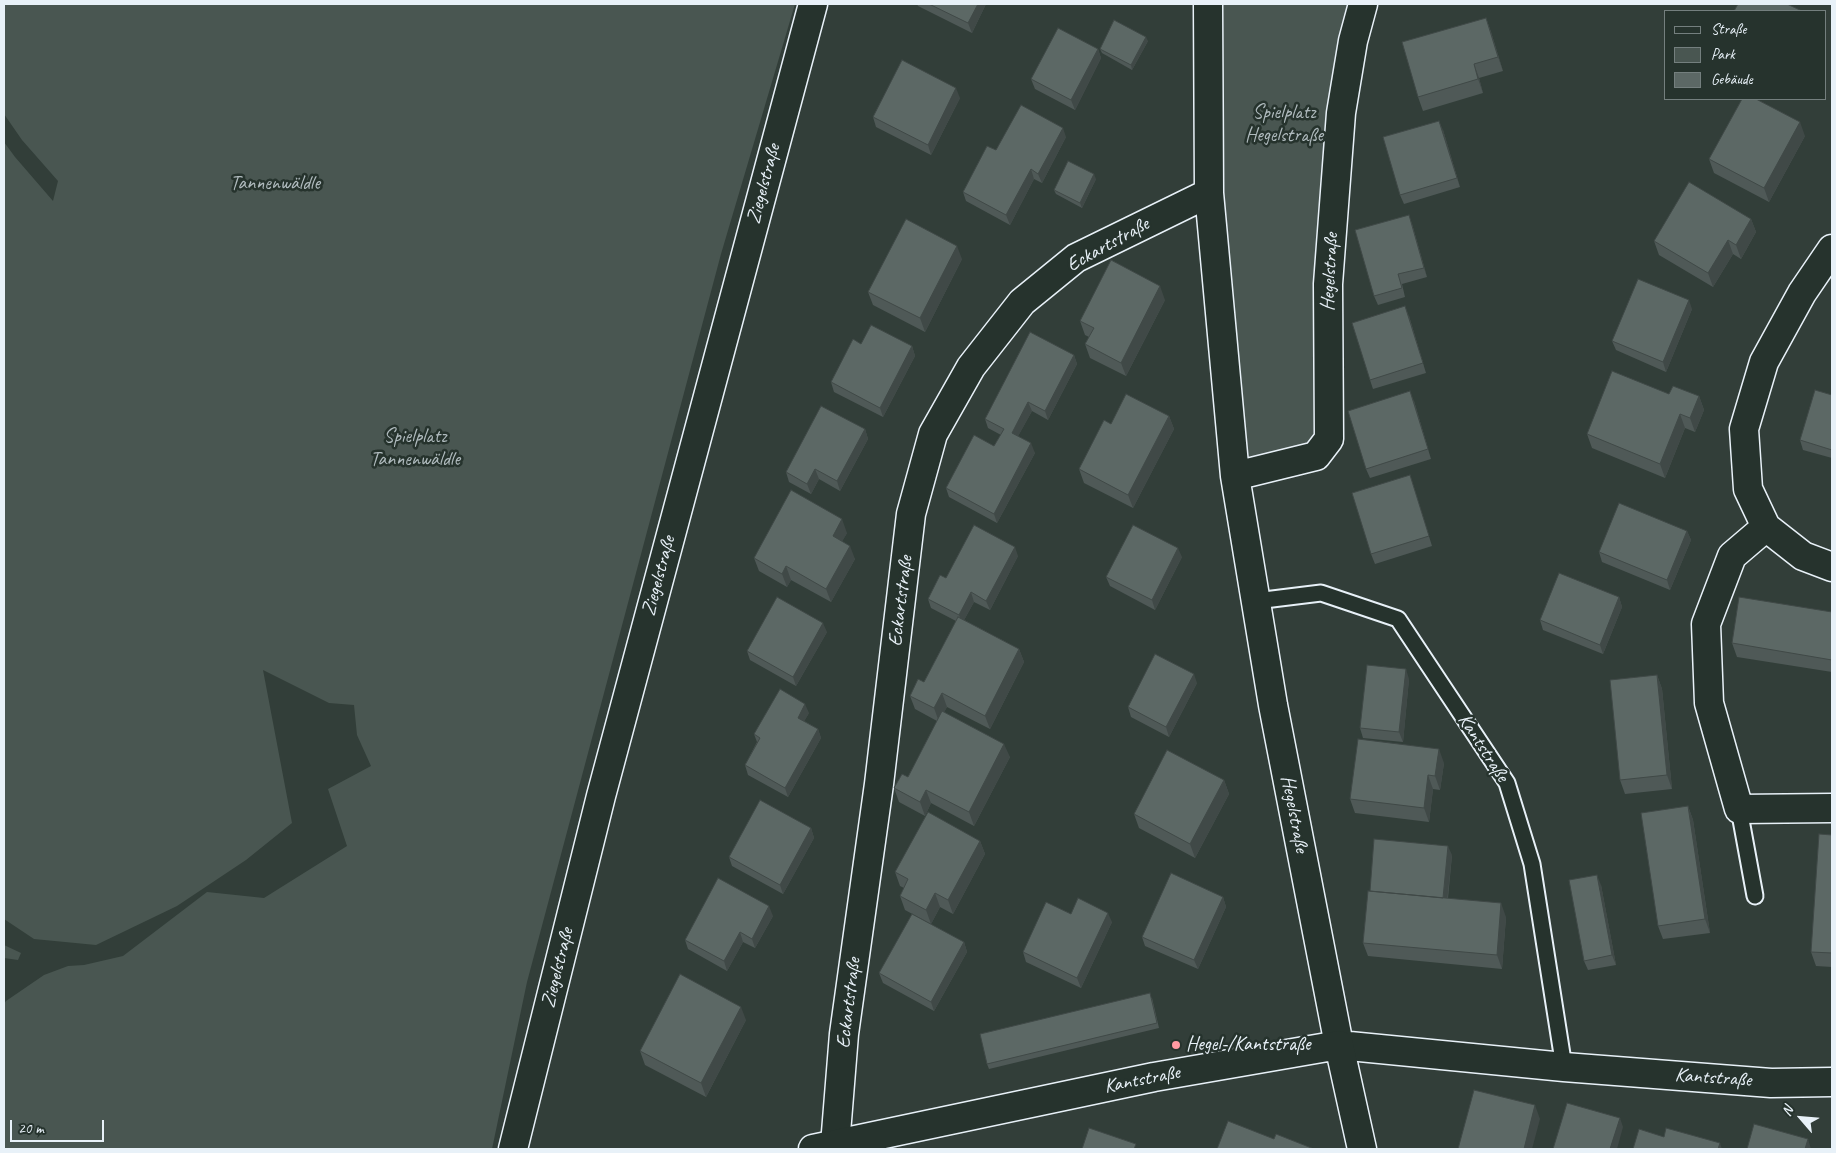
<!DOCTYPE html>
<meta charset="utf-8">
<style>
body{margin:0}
#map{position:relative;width:1836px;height:1153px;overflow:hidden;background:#323e39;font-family:Caveat,sans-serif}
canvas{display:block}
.frame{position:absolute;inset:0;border:5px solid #e8f1f8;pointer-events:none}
.legend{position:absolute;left:1664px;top:10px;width:162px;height:90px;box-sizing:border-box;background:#26332d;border:1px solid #747f7e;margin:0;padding:6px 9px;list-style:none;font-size:15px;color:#e8f1f8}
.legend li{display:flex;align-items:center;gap:10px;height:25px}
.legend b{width:25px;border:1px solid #747f7e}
.north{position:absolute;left:1776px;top:1093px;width:50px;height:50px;-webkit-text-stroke:4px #26332d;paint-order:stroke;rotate:297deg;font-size:14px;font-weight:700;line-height:20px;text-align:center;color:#e8f1f8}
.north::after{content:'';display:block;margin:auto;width:18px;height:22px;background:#e8f1f8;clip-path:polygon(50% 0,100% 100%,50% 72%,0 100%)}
.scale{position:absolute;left:10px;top:1120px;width:94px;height:22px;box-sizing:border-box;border:2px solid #e8f1f8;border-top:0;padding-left:6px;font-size:15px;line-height:18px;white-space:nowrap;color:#e8f1f8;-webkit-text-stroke:4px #26332d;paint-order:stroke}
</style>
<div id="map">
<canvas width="1836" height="1153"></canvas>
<div class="frame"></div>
<ul class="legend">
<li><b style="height:6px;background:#26332d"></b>Straße</li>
<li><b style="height:14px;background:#495651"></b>Park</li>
<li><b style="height:14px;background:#5c6865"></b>Gebäude</li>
</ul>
<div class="north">N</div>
<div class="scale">20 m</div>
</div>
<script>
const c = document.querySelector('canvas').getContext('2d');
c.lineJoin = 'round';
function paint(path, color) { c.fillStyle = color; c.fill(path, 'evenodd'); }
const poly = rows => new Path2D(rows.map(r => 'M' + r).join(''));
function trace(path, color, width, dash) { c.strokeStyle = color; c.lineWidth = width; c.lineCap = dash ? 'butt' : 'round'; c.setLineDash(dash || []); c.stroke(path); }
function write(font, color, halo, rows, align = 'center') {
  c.font = font + ' Caveat,sans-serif'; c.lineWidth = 5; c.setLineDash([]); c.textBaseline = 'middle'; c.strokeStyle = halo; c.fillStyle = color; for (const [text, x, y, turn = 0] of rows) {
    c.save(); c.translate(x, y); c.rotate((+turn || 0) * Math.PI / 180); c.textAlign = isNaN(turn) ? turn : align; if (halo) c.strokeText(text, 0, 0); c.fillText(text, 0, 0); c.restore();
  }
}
paint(poly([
 [4,4,795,4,721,254,527,982,492,1149,4,1149,4,1004,6,1001,44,975,68,966,84,965,123,956,207,892,264,898,347,846,328,789,371,766,357,735,354,705,329,703,263,670,292,823,246,860,177,906,96,945,34,939,4,919,4,142,15,157,53,201,58,181,22,140,4,114],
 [1208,4,1363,4,1329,439,1235,476],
 [4,945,21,953,18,960,4,958]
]), '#495651');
const lane = poly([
 [1256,601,1321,593,1398,619,1507,783,1532,864,1564,1067],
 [1739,809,1755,896]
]);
const street = poly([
 [1208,4,1209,193,1235,476,1273,705,1339,1045,1564,1067,1771,1083,1832,1082],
 [1832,249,1802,293,1764,362,1744,429,1748,489,1766,527,1803,556,1832,567],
 [1235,476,1316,456,1329,439,1328,284,1341,113,1353,41,1363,4],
 [1766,527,1732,556,1706,624,1709,703,1739,809,1832,808],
 [835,1145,844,1034,879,784,911,514,933,434,971,367,1022,302,1076,258,1209,193]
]);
const secondary = poly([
 [513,1149,601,796,813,4],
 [813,1149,1154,1077,1339,1045,1362,1149]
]);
trace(lane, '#e8f1f8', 19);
trace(street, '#e8f1f8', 31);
trace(secondary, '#e8f1f8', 31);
trace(lane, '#26332d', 15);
trace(street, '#26332d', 28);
trace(secondary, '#26332d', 28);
paint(poly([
 [917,4,986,4,972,33,918,6],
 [1486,18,1491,32,1503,71,1479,78,1483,93,1423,111,1418,97],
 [1148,41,1132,70,1102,53,1100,49],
 [1098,49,1101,58,1075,110,1035,89,1031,79],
 [960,98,931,155,876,127,873,117],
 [1443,130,1460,187,1404,204,1400,195],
 [1805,136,1769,202,1714,173,1709,159],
 [1066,137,1042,183,1034,179,1010,225,966,201,963,192,996,150],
 [1096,179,1082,208,1056,194,1054,190],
 [1751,219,1756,232,1741,259,1733,254,1713,287,1659,255,1654,241],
 [1412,224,1427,277,1402,284,1405,297,1378,305,1374,296],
 [962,259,925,332,873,305,868,292],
 [1165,300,1126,376,1090,358,1085,344,1089,337,1085,335,1080,321],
 [1692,309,1666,372,1616,350,1612,341],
 [1409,316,1426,373,1373,389,1370,380],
 [861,344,912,346,915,356,883,417,834,392,831,382],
 [1074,355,1077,364,1048,420,1032,411,1018,436,1035,453,997,523,949,497,946,488,994,446,1001,435,988,428,985,419],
 [1669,394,1699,396,1704,410,1695,432,1685,428,1665,478,1592,448,1587,434],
 [1832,395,1832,458,1803,450,1800,440],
 [1414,401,1431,459,1370,478,1366,469],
 [1169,416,1174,429,1133,508,1084,483,1079,469,1111,424],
 [865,429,868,439,840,491,819,479,811,494,789,482,786,472],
 [1410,475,1432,546,1375,564,1371,554],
 [1687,531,1691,540,1670,590,1602,562,1599,552],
 [847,533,842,541,855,559,831,602,791,580,787,587,759,571,754,558],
 [1018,556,990,610,974,602,964,620,1019,649,1024,662,990,729,947,707,944,712,1010,757,974,826,931,803,925,816,899,802,894,788,908,777,937,721,915,709,910,696,924,682,956,621,931,608,928,599,946,578],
 [1182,557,1155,610,1110,586,1106,577],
 [1619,597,1622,607,1603,654,1543,630,1540,620],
 [1832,612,1832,672,1737,657,1732,643],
 [827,632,796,686,750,660,747,651],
 [1657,675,1662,689,1672,789,1625,794,1620,780],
 [1409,679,1403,742,1363,738,1360,728],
 [1197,683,1169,737,1131,717,1128,707],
 [809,713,804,721,818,729,821,738,788,797,748,775,745,765,757,742,754,734],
 [1444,763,1440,790,1433,789,1429,822,1355,813,1350,799],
 [1224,780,1229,794,1195,858,1139,828,1134,814],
 [1688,806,1693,820,1710,933,1663,939,1658,926],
 [811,828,814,838,783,894,732,866,729,857],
 [1832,835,1832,967,1816,966,1811,952],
 [980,841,985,854,953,914,940,907,931,924,905,910,900,896,904,888,900,886,895,872],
 [1452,855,1448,898,1506,917,1502,969,1368,956,1363,943,1370,891],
 [1601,885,1616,965,1588,970,1584,961],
 [1223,897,1226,907,1198,969,1145,946,1142,937],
 [1071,914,1112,922,1081,988,1026,962,1023,952],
 [773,916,755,948,743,942,727,971,688,949,685,940],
 [964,942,967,952,934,1011,883,983,879,973],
 [1152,998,1159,1028,989,1069,987,1064],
 [746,1020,706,1097,645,1065,640,1051]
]), '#4f5957');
paint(poly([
 [978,4,986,4,972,33,968,23],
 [1486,18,1491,32,1503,71,1498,57],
 [1146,37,1148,41,1132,70,1131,65],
 [1098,49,1101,58,1075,110,1071,100],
 [1474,64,1479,78,1483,93,1478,79],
 [956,88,960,98,931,155,928,145],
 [1439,121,1443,130,1460,187,1457,178],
 [1800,122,1805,136,1769,202,1764,188],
 [1063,128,1066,137,1042,183,1038,174],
 [1031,169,1034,179,1010,225,1006,215],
 [1094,174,1096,179,1082,208,1080,203],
 [1409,215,1412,224,1427,277,1424,268],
 [1751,219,1756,232,1741,259,1736,245],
 [1728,240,1733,254,1713,287,1708,273],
 [957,246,962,259,925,332,920,318],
 [1160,286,1165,300,1126,376,1121,363],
 [1689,300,1692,309,1666,372,1663,362],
 [1405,306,1409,316,1426,373,1423,363],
 [912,346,915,356,883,417,880,408],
 [1074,355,1077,364,1048,420,1045,411],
 [1410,391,1414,401,1431,459,1428,449],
 [1699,396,1704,410,1695,432,1690,418],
 [1028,402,1032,411,1015,442,1012,433],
 [1680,414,1685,428,1665,478,1660,464],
 [1169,416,1174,429,1133,508,1128,495],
 [865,429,868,439,840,491,837,481],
 [1031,443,1035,453,997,523,994,514],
 [815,469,819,479,811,494,807,484],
 [842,519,847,533,838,549,833,536],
 [1687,531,1691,540,1670,590,1667,580],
 [850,546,855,559,831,602,826,589],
 [1015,547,1018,556,990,610,986,601],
 [1178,548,1182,557,1155,610,1152,600],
 [786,566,791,580,787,587,782,574],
 [971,592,974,602,962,624,959,615],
 [1619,597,1622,607,1603,654,1600,645],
 [823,623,827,632,796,686,793,677],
 [1019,649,1024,662,990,729,985,716],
 [1406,669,1409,679,1403,742,1399,732],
 [1194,674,1197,683,1169,737,1166,727],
 [1657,675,1662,689,1672,789,1667,775],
 [942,693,947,707,939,722,934,708],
 [805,704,809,713,801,727,798,718],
 [818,729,821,738,788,797,785,788],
 [1004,744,1010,757,974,826,969,812],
 [1439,749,1444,763,1440,790,1435,776],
 [1428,775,1433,789,1429,822,1424,808],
 [1224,780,1229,794,1195,858,1190,844],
 [926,790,931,803,925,816,920,802],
 [1688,806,1693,820,1710,933,1705,919],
 [811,828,814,838,783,894,780,885],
 [980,841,985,854,953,914,948,900],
 [1448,846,1452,855,1446,911,1443,902],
 [1597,875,1601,885,1616,965,1612,955],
 [935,893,940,907,931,924,926,910],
 [1223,897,1226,907,1198,969,1194,960],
 [1501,903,1506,917,1502,969,1497,955],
 [769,906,773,916,755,948,752,939],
 [1108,913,1112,922,1081,988,1077,978],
 [740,932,743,942,727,971,724,961],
 [964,942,967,952,934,1011,931,1002],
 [741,1007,746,1020,706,1097,701,1083],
 [1535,1105,1540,1119,1532,1149,1524,1149],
 [1620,1118,1623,1127,1617,1149,1610,1149],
 [1808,1139,1811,1149,1805,1149],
 [1720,1143,1722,1149,1718,1149]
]), '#404947');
const building = poly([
 [929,4,978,4,968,23,929,4],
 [1738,4,1787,4,1802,11,1734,11,1738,4],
 [1486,18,1498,57,1474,64,1478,79,1418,97,1402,42,1486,18],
 [1114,20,1146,37,1131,65,1100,49,1114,20],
 [1058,28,1098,49,1071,100,1031,79,1058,28],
 [902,60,956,88,928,145,873,117,902,60],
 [1742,99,1756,99,1800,122,1764,188,1709,159,1742,99],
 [1021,105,1063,128,1038,174,1031,169,1006,215,963,192,987,146,996,150,1021,105],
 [1439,121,1457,178,1400,195,1383,137,1439,121],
 [1068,161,1094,174,1080,203,1054,190,1068,161],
 [1689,182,1751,219,1736,245,1728,240,1708,273,1654,241,1689,182],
 [1409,215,1424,268,1398,274,1402,288,1374,296,1355,230,1409,215],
 [906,219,957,246,920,318,868,292,906,219],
 [1111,260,1160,286,1121,363,1085,344,1094,328,1080,321,1111,260],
 [1638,279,1689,300,1663,362,1612,341,1638,279],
 [1405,306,1423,363,1370,380,1352,323,1405,306],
 [871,325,912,346,880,408,831,382,853,339,861,344,871,325],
 [1030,332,1074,355,1045,411,1028,402,1012,433,1031,443,994,514,946,488,974,435,994,446,1004,429,985,419,1030,332],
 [1612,371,1669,394,1673,386,1699,396,1690,418,1680,414,1660,464,1587,434,1612,371],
 [1815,390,1832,395,1832,450,1800,440,1815,390],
 [1410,391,1428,449,1366,469,1348,411,1410,391],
 [1126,394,1169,416,1128,495,1079,469,1104,420,1111,424,1126,394],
 [821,406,865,429,837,481,815,469,807,484,786,472,821,406],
 [1410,475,1429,536,1371,554,1352,493,1410,475],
 [791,490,842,519,833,536,850,546,826,589,786,566,782,574,754,558,791,490],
 [1619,503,1687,531,1667,580,1599,552,1619,503],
 [974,525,1015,547,986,601,971,592,959,615,928,599,940,575,946,578,974,525],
 [1133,525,1178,548,1152,600,1106,577,1133,525],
 [1559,573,1619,597,1600,645,1540,620,1559,573],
 [777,597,823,623,793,677,747,651,777,597],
 [1739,597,1832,612,1832,660,1732,643,1739,597],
 [958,617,1019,649,985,716,942,693,934,708,910,696,918,679,924,682,958,617],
 [1155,654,1194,674,1166,727,1128,707,1155,654],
 [1367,665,1406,669,1399,732,1360,728,1367,665],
 [1657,675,1667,775,1620,780,1610,680,1657,675],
 [780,689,805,704,798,718,818,729,785,788,745,765,760,738,754,734,780,689],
 [942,711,1004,744,969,812,926,790,920,802,894,788,902,774,908,777,942,711],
 [1358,739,1439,749,1435,776,1428,775,1424,808,1350,799,1358,739],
 [1167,750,1224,780,1190,844,1134,814,1167,750],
 [760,800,811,828,780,885,729,857,760,800],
 [1688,806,1705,919,1658,926,1641,813,1688,806],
 [928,812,980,841,948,900,935,893,926,910,900,896,908,879,895,872,928,812],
 [1819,834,1832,835,1832,953,1811,952,1819,834],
 [1374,839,1448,846,1443,898,1370,891,1374,839],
 [1171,873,1223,897,1194,960,1142,937,1171,873],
 [1597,875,1612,955,1584,961,1569,880,1597,875],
 [718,878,769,906,752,939,740,932,724,961,685,940,718,878],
 [1368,891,1501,903,1497,955,1363,943,1368,891],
 [1078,898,1108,913,1077,978,1023,952,1046,902,1071,914,1078,898],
 [912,914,964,942,931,1002,879,973,912,914],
 [680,974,741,1007,701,1083,640,1051,680,974],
 [1150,993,1157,1023,987,1064,980,1034,1150,993],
 [1474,1090,1535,1105,1524,1149,1458,1149,1474,1090],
 [1567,1103,1620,1118,1610,1149,1553,1149,1567,1103],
 [1228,1121,1274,1139,1276,1134,1314,1149,1217,1149,1228,1121],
 [1754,1124,1808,1139,1805,1149,1747,1149,1754,1124],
 [1089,1128,1136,1144,1134,1149,1082,1149,1089,1128],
 [1666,1128,1720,1143,1718,1149,1633,1149,1639,1129,1664,1137,1666,1128]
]);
paint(building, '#5c6865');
trace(building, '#404947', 1);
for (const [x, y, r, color] of [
 [1176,1045,5,"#ff9aa2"]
]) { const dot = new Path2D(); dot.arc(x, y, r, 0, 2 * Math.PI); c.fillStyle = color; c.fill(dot); trace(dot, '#26332d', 2); }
write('20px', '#b0bbbe', '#26332d', [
 ["Spielplatz",1284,113],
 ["Hegelstraße",1284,136],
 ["Tannenwäldle",275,184],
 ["Spielplatz",415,437],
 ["Tannenwäldle",415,460]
]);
write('20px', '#e8f1f8', '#26332d', [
 ["Ziegelstraße",764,184,-75],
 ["Eckartstraße",1108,245,-29],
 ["Hegelstraße",1330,272,-87],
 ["Ziegelstraße",659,576,-75],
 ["Eckartstraße",901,601,-83],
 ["Kantstraße",1483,748,57],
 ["Hegelstraße",1294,814,79],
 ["Ziegelstraße",558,968,-76],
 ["Eckartstraße",849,1003,-83],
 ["Kantstraße",1713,1078,4],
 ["Kantstraße",1142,1080,-11]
]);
write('20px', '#e8f1f8', '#26332d', [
 ["Hegel-/Kantstraße",1186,1045]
], 'left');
</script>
